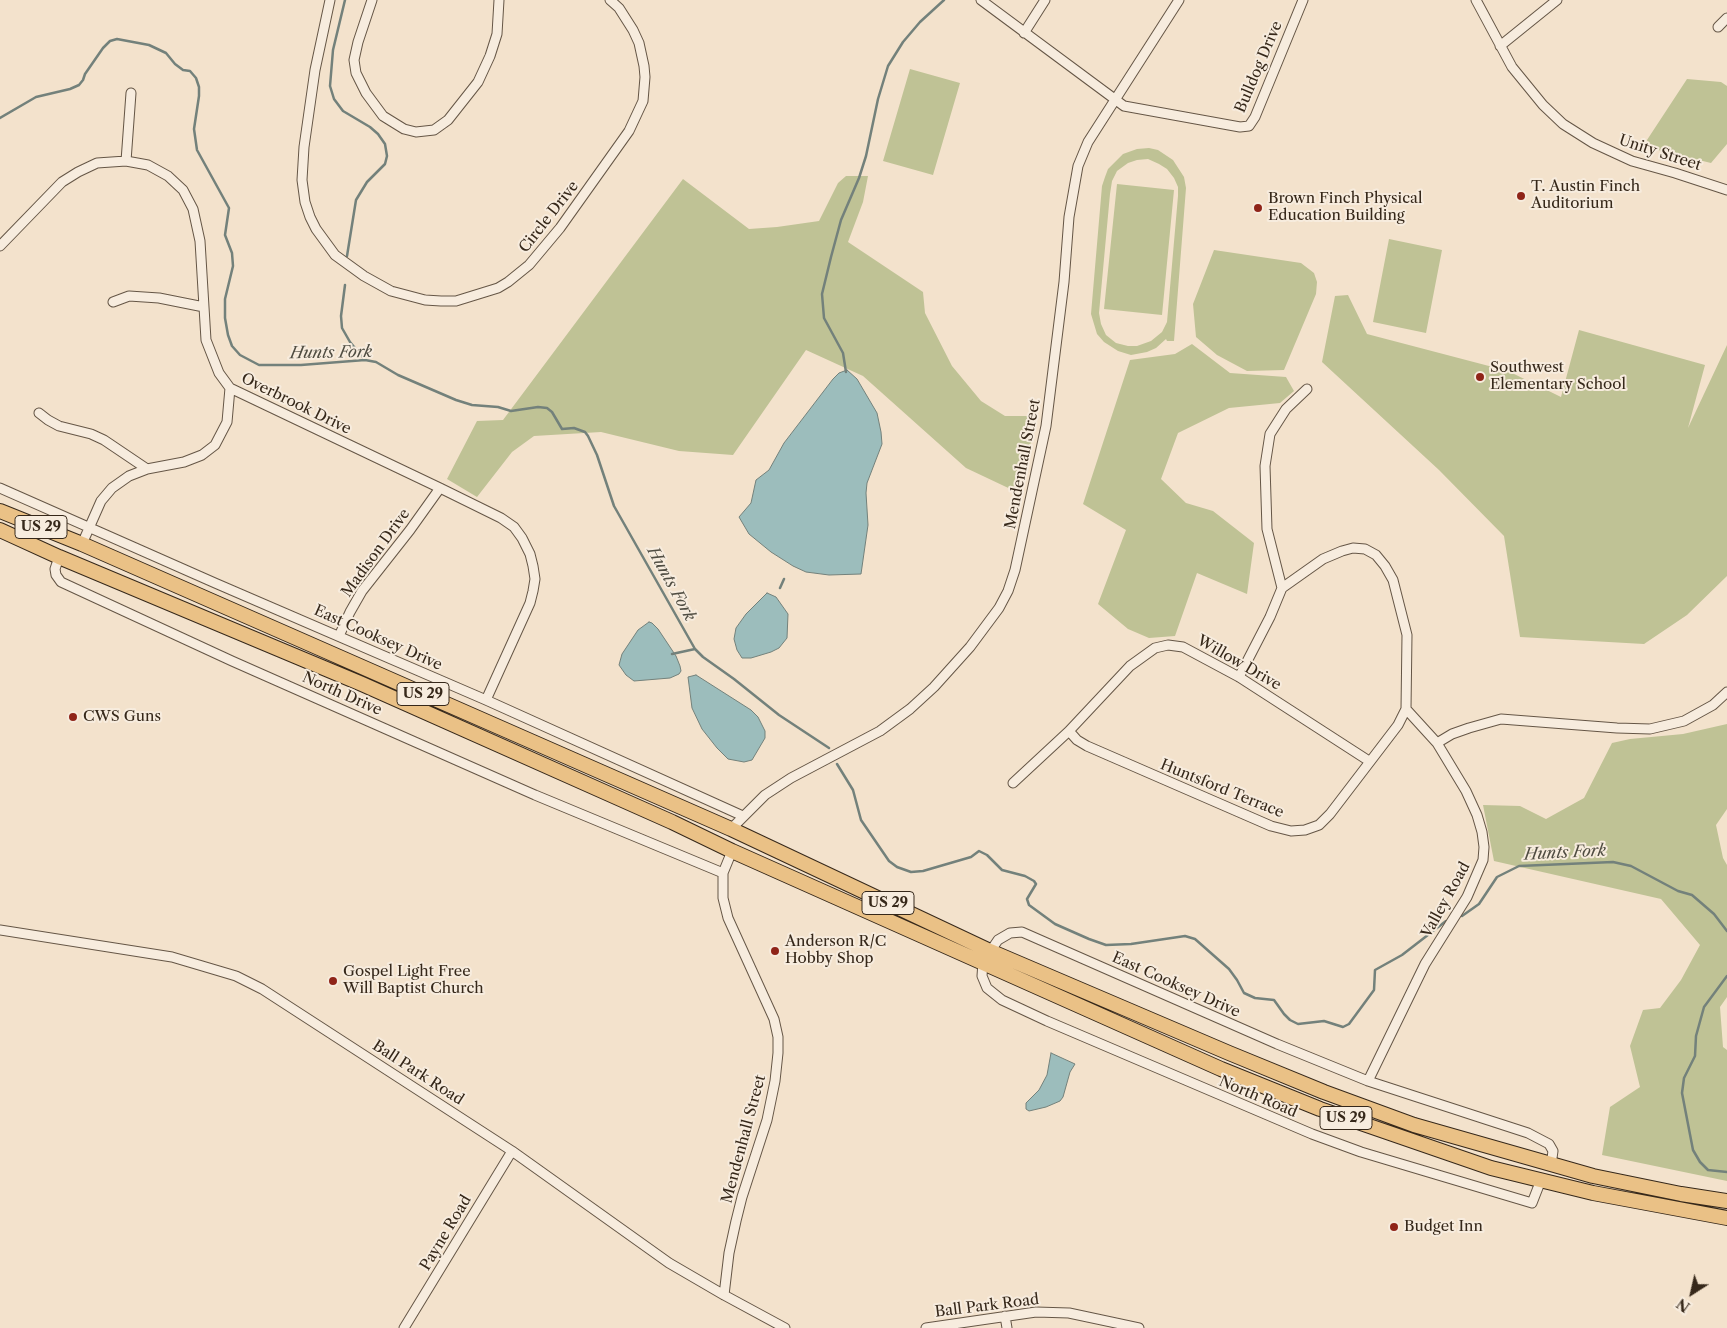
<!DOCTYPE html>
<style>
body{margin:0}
#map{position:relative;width:1727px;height:1328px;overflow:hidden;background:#f3e2cc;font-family:"Libre Caslon Text",serif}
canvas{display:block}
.north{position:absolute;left:1667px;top:1268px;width:50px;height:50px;-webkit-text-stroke:4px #f7ecde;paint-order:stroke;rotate:215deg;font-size:14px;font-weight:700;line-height:20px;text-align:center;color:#36281a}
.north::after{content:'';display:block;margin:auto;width:18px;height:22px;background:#36281a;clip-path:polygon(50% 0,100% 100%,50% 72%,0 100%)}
</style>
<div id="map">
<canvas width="1727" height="1328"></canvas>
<div class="north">N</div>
</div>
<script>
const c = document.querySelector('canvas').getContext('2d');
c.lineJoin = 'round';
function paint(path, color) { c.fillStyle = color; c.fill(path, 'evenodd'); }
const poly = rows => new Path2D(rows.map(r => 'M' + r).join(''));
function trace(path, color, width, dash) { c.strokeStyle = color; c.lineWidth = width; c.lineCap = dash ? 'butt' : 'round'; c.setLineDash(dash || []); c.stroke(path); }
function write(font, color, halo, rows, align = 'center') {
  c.font = font + ' "Libre Caslon Text",serif'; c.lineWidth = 4; c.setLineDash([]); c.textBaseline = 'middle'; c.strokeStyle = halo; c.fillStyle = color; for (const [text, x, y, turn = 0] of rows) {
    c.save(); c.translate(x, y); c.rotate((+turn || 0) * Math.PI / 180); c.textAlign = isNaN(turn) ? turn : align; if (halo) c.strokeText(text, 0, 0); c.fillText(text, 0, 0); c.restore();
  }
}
paint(poly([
 [910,69,960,83,933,175,883,161],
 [1687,79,1721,82,1727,86,1727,144,1711,163,1650,148,1647,140],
 [1149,148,1158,150,1173,160,1184,177,1186,188,1174,341,1167,341,1166,339,1156,348,1147,352,1131,355,1118,351,1104,342,1097,334,1091,314,1102,186,1105,177,1108,169,1123,154,1137,149],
 [1148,159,1159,164,1167,169,1174,178,1178,187,1178,196,1167,322,1162,332,1151,341,1137,346,1128,346,1116,343,1106,335,1101,324,1099,313,1110,194,1112,181,1117,171,1128,163,1137,160],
 [846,176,868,176,863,202,848,242,923,292,925,313,952,366,981,401,1005,416,1036,416,1021,494,966,468,863,376,806,350,733,455,679,451,601,432,534,436,512,452,477,497,447,479,477,421,503,420,683,179,749,229,777,227,819,221,838,183],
 [1117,184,1174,190,1162,315,1104,309],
 [1389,239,1442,250,1426,333,1373,322],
 [1214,250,1301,263,1314,273,1317,282,1316,294,1284,370,1247,371,1217,355,1196,337,1193,304],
 [1348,295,1367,334,1508,371,1561,397,1579,330,1705,365,1688,428,1727,345,1727,576,1687,615,1644,644,1520,637,1504,536,1439,470,1322,362,1335,296],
 [1192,344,1230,373,1286,377,1294,391,1280,403,1229,408,1178,433,1161,479,1186,503,1213,511,1254,543,1247,594,1197,573,1175,636,1149,638,1128,629,1098,604,1126,530,1083,504,1130,360,1175,354],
 [1727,724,1727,809,1716,825,1723,858,1727,865,1727,997,1720,1007,1723,1047,1727,1050,1727,1181,1602,1155,1610,1107,1640,1087,1630,1046,1643,1010,1660,1008,1681,980,1700,945,1661,899,1494,861,1483,805,1520,806,1546,819,1584,798,1612,743,1630,739,1683,734]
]), '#bfc295');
const water = poly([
 [847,370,857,379,877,413,881,432,882,444,867,483,866,493,868,525,861,574,829,575,806,572,793,566,771,552,749,534,739,517,751,503,756,480,769,470,784,443,833,379,839,373,847,370],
 [767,593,776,597,788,614,787,638,779,648,771,652,751,658,742,658,737,650,734,639,736,628,746,614,767,593],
 [649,622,652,623,658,629,676,656,680,666,681,671,679,674,670,678,634,681,626,675,619,665,622,654,638,630,649,622],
 [696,675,751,710,758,717,765,731,765,738,752,760,744,762,728,759,717,748,702,729,692,708,688,677,696,675],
 [1051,1053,1075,1064,1070,1072,1063,1097,1060,1101,1046,1107,1029,1111,1026,1109,1026,1103,1039,1090,1047,1075,1051,1053]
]);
paint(water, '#9cbdbc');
trace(water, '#73817b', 1);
trace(poly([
 [345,0,333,50,330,86,334,99,343,111,370,127,378,134,385,144,387,156,385,164,367,182,356,200,347,256],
 [0,118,36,97,70,89,79,85,83,80,85,74,103,48,110,41,117,39,149,45,166,53,175,64,183,70,190,71,196,78,199,87,199,96,194,129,197,150,229,208,225,235,232,253,233,266,225,299,225,318,228,335,232,346,240,355,259,365,301,365,365,360,376,362,398,375,456,400,472,405,498,407,511,411,538,407,547,408,552,412,562,429,574,428,585,432,588,436,597,455,614,506,695,649,703,657,734,679,779,715,829,748],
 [345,285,341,316,342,328,350,342,365,360],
 [846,372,843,353,824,318,822,294,831,257,841,220,859,178,866,156,878,99,888,66,903,42,920,22,944,0],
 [780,588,784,579],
 [672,654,695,649],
 [837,764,853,790,861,820,889,861,897,867,911,872,923,871,971,857,979,851,987,855,1002,870,1025,876,1034,881,1036,884,1027,899,1029,905,1055,924,1089,939,1106,945,1131,944,1185,936,1195,939,1229,969,1237,980,1244,993,1255,998,1274,1000,1284,1014,1290,1020,1298,1024,1324,1021,1343,1027,1349,1024,1374,990,1375,970,1402,955,1446,921],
 [1462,916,1479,904,1497,877,1519,866,1613,862,1631,866,1678,891,1692,895,1714,914,1727,931],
 [1727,976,1704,1007,1696,1036,1695,1056,1684,1078,1682,1093,1693,1150,1700,1162,1708,1170,1727,1172]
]), '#73817b', 2.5);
const minor = poly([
 [330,0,315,70,304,147,302,180,305,202,310,217,316,229,335,255,364,276,391,291,425,300,441,301,456,301,498,288,508,282,529,265,560,228,629,131,643,101,645,77,644,66,639,43,633,30,619,8,610,0],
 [372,0,358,42,354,60,356,73,366,93,383,116,404,129,416,132,434,130,448,120,478,82,490,56,497,34,499,0],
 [981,0,1124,106,1240,127,1249,126,1255,117,1303,0],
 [1476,0,1512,67,1543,105,1563,124,1593,143,1632,161,1675,173,1727,190],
 [1718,27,1727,18],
 [1024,33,1045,0],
 [1500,46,1557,0],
 [126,161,131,93],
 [0,246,62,182,78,172,97,163,126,161,148,165,168,176,183,190,193,209,200,241,206,340,219,373,230,388,440,488,501,518,514,527,522,538,530,554,533,566,535,579,533,591,530,603,486,700],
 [113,302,129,296,159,298,204,307],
 [39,413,48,420,59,426,91,434,104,440,147,469],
 [0,488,215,583,486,700,743,816],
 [82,544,101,501,112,488,129,476,147,469,184,462,202,455,215,445,227,422,230,388],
 [59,557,55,569,56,575,61,582,232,661,535,795,723,873],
 [1282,588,1267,529,1265,466,1270,434,1286,409,1307,389],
 [339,636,350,612,362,591,410,530,440,488],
 [1239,677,1270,617,1282,588],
 [1069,731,1077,740,1087,746,1271,826,1291,831,1305,830,1319,825,1330,814,1398,725,1406,709,1407,635,1393,580,1385,566,1376,555,1365,549,1353,548,1342,551,1323,559,1282,588],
 [1437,743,1452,734,1469,728,1501,719,1617,728,1650,729,1684,721,1713,705,1727,692],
 [1013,783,1069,731,1130,666,1155,648,1168,645,1183,647,1239,677,1369,761],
 [731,829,765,795,791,778,880,731,910,709,934,687,970,647,999,608,1008,591,1015,570,1046,426,1064,282,1069,217,1078,166,1088,142,1179,0],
 [0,930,172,957,236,976,262,989,512,1151,669,1263,724,1295,785,1328],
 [1368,1081,1425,964,1467,897,1483,860,1484,847,1482,832,1477,815,1466,791,1437,743,1406,709],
 [1541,1180,1532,1203,1361,1152,1312,1134,1047,1021,1002,1000,987,988,982,976,983,962,998,940,1010,933,1022,932,1277,1044,1368,1081,1528,1133,1549,1144,1553,1151,1551,1165],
 [724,1295,729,1253,736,1221,742,1197,767,1120,775,1081,778,1053,778,1037,774,1019,728,918,723,898,723,873,732,851],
 [1005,1316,1007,1328],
 [404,1328,512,1151],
 [926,1328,1036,1312,1069,1313,1139,1328]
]);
const highway = poly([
 [0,511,82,544,731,829,990,951,1229,1053,1324,1092,1414,1125,1593,1176,1681,1194,1727,1201],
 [0,530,59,557,362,684,672,822,732,851,1221,1069,1320,1109,1491,1168,1593,1193,1727,1218]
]);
trace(minor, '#655646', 11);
trace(highway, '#36281a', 16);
trace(minor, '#f7ecde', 9);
trace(highway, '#eac186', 14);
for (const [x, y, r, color] of [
 [1521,196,5,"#8f2418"],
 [1258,208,5,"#8f2418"],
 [1480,377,5,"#8f2418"],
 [73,717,5,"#8f2418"],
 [775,951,5,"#8f2418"],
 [333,981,5,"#8f2418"],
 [1394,1227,5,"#8f2418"]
]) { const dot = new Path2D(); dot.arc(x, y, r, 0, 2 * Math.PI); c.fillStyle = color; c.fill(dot); trace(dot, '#f7ecde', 2); }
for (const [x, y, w] of [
 [41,527,52],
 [423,694,52],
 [888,903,52],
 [1346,1118,52]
]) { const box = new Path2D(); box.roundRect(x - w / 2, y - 11.5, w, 23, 4); c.fillStyle = '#f7ecde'; c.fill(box); trace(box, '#36281a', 1); }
write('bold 14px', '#36281a', null, [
 ["US 29",41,527],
 ["US 29",423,694],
 ["US 29",888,903],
 ["US 29",1346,1118]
]);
write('15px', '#36281a', '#f7ecde', [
 ["Bulldog Drive",1259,67,-67],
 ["Unity Street",1660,153,18],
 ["Circle Drive",549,217,-52],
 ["Overbrook Drive",296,404,26],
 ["Mendenhall Street",1023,464,-79],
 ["Madison Drive",376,553,-54],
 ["East Cooksey Drive",378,638,24],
 ["Willow Drive",1239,663,30],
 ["North Drive",342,694,24],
 ["Huntsford Terrace",1222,789,22],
 ["Valley Road",1446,900,-61],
 ["East Cooksey Drive",1176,985,24],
 ["Ball Park Road",418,1073,33],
 ["North Road",1258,1097,23],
 ["Mendenhall Street",744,1139,-75],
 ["Payne Road",446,1233,-59],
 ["Ball Park Road",987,1306,-7]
]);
write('15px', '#36281a', '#f7ecde', [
 ["T. Austin Finch",1531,187],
 ["Auditorium",1531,204],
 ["Brown Finch Physical",1268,199],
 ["Education Building",1268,216],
 ["Southwest",1490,368],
 ["Elementary School",1490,385],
 ["CWS Guns",83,717],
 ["Anderson R/C",785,942],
 ["Hobby Shop",785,959],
 ["Gospel Light Free",343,972],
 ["Will Baptist Church",343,989],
 ["Budget Inn",1404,1227]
], 'left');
write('italic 16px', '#504d42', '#f7ecde', [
 ["Hunts Fork",331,353,-1],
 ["Hunts Fork",671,584,61],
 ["Hunts Fork",1565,853,-3]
]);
</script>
